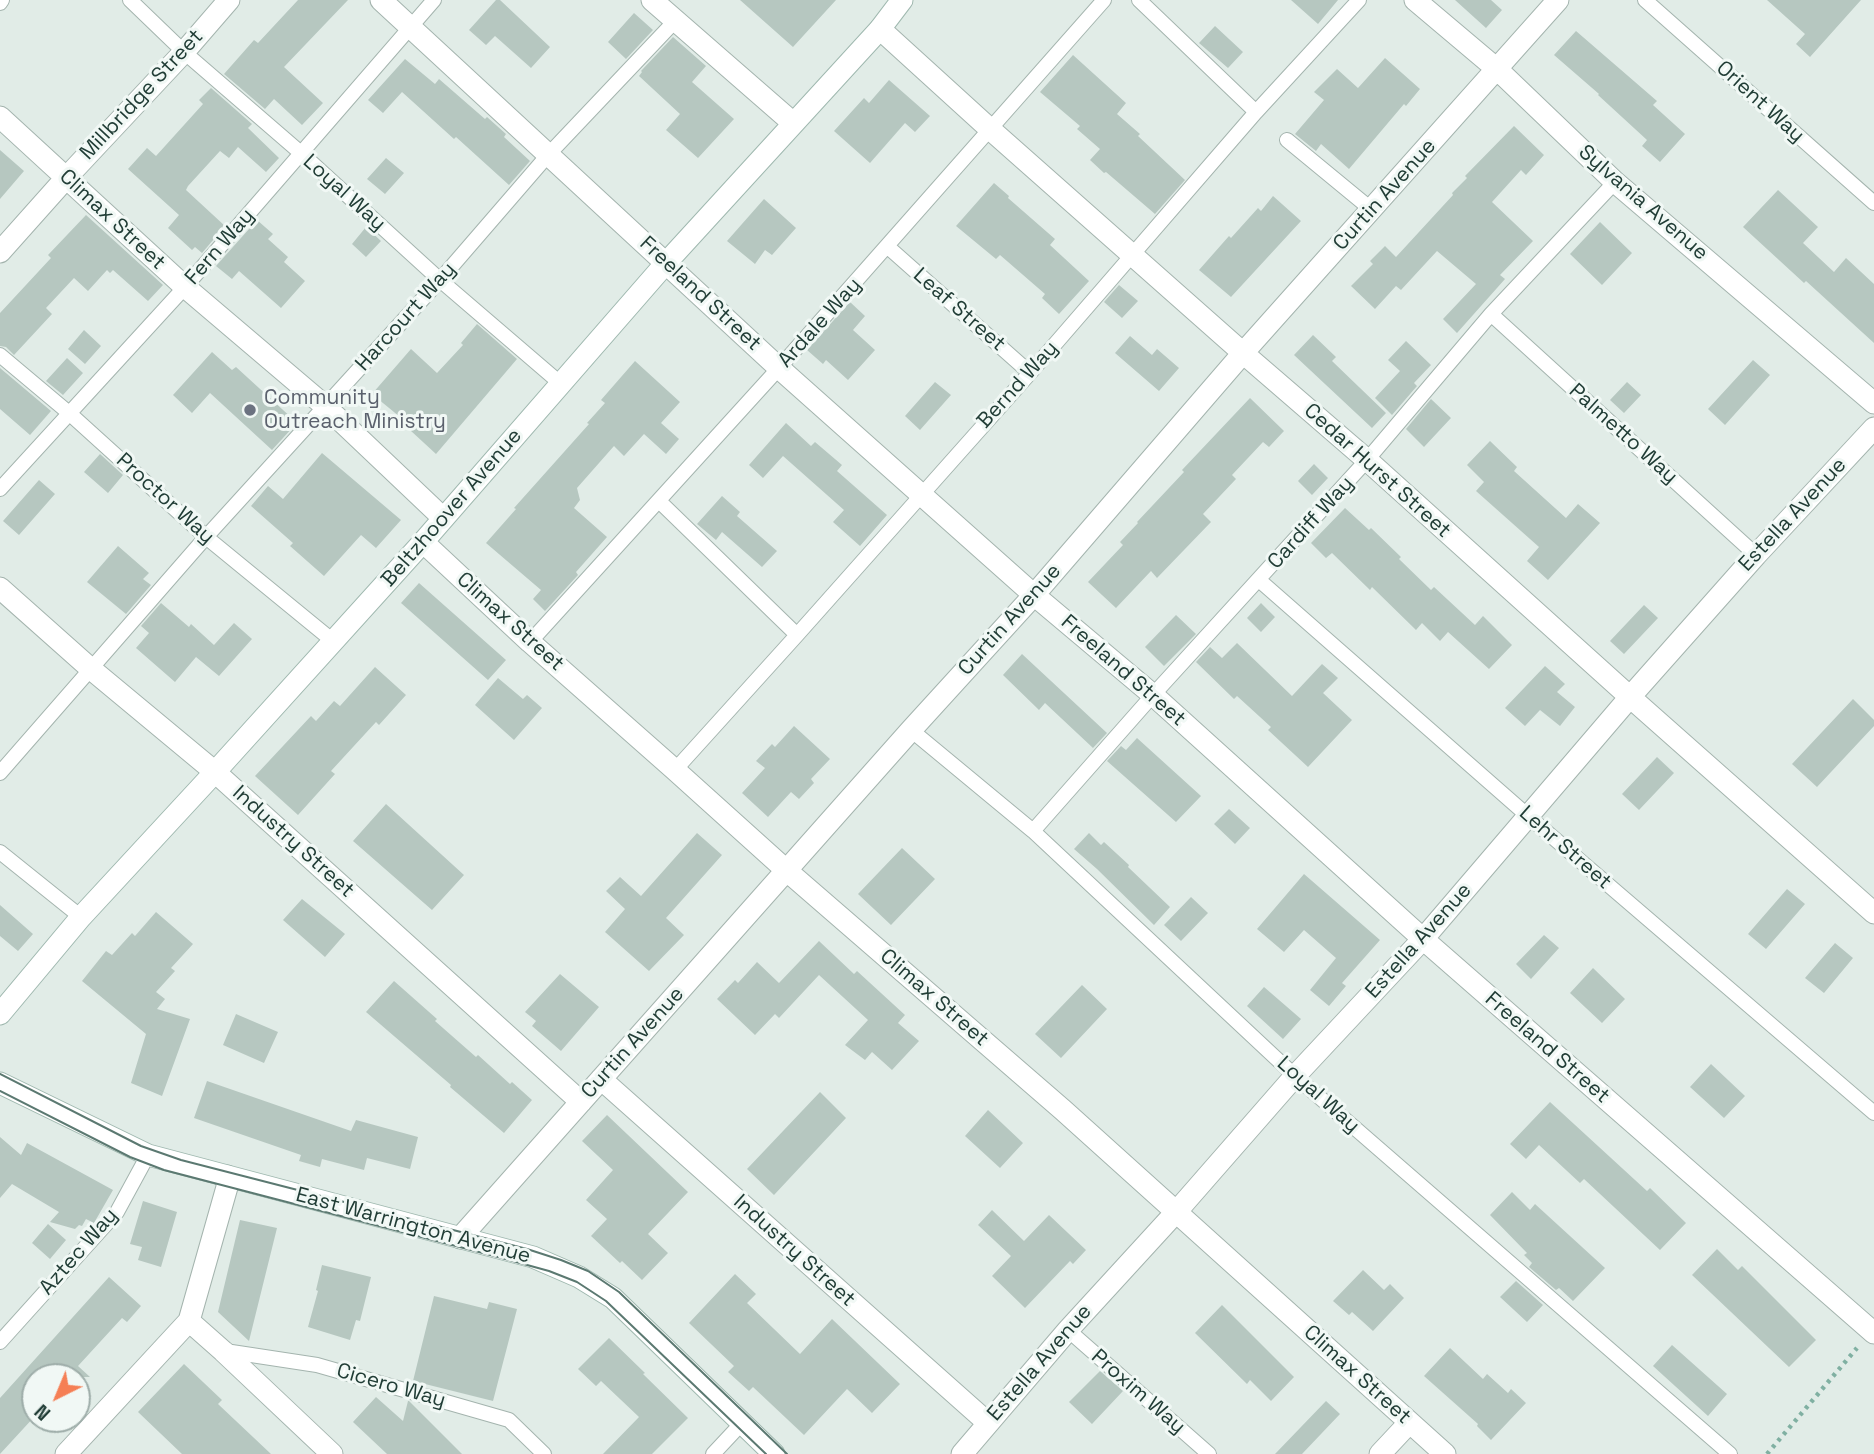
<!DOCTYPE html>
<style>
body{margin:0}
#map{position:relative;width:1874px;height:1454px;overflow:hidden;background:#e1ece7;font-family:"Space Grotesk",sans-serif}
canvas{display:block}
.north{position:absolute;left:21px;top:1363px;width:70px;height:70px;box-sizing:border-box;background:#f1f8f5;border:2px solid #9eada9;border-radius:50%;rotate:223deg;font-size:19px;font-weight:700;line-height:28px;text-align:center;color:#213d36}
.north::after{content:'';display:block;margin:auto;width:24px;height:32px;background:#f57f55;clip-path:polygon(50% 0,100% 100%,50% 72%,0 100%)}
</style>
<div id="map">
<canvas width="1874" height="1454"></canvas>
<div class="north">N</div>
</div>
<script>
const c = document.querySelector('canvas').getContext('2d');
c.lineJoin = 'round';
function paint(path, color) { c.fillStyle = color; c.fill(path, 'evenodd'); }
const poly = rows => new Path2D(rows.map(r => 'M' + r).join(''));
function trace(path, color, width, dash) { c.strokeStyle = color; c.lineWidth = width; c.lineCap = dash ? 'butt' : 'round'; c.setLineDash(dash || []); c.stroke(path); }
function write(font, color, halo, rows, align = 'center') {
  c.font = font + ' "Space Grotesk",sans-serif'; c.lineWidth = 6; c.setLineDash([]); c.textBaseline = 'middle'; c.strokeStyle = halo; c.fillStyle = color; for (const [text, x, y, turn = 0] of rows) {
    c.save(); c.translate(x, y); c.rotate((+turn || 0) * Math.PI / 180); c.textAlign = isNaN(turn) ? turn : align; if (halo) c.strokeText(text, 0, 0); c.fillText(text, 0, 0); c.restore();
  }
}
paint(poly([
 [298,0,348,0,284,67,323,103,302,125,274,99,265,109,224,74,254,40,258,43],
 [496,0,500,0,550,47,531,68,495,36,486,45,469,30],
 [740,0,836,0,793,47],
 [1291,0,1338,0,1318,24],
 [1455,0,1491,0,1502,10,1486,28],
 [1767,0,1861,0,1810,57,1796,44,1805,34],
 [634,13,653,30,626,59,608,42],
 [1215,26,1243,52,1228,68,1199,43],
 [1576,31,1657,101,1653,105,1685,134,1660,162,1642,146,1647,140,1598,95,1599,94,1554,55],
 [673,37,706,66,692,82,734,119,698,158,666,130,680,114,639,76,642,72,641,71],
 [1073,55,1126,103,1117,114,1140,134,1138,136,1185,180,1155,214,1106,172,1104,173,1090,160,1100,149,1077,129,1080,126,1040,92],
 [1385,58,1420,89,1406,106,1404,104,1349,169,1321,144,1316,151,1295,134,1324,100,1314,92,1337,69,1358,88],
 [405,59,435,84,439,79,485,119,487,117,506,134,504,137,530,161,509,185,456,137,454,139,402,92,383,113,368,100],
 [889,80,930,116,915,132,905,123,870,163,834,131,864,98,869,103],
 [211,88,252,124,248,128,279,158,266,172,238,147,229,158,220,151,188,186,186,190,225,226,202,253,195,247,192,250,168,228,179,215,128,169,147,148,156,156,203,104,199,100],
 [1514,126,1544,155,1526,175,1521,170,1492,202,1533,241,1500,275,1505,279,1457,333,1443,319,1476,284,1437,251,1401,290,1396,286,1375,309,1351,286,1373,264,1370,261,1385,246,1396,257,1453,195,1452,193,1467,178,1465,176],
 [0,150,24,171,0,199],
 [386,158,404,173,385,194,367,179],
 [994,183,1009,196,1008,198,1055,239,1050,245,1089,281,1059,314,1042,298,1045,294,1000,255,996,259,956,226],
 [1778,190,1818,227,1803,243,1834,272,1846,258,1874,284,1874,343,1806,281,1804,283,1743,227],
 [1273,196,1301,221,1231,297,1199,270,1229,236,1231,238,1258,208,1261,211],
 [764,199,796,228,772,255,765,250,755,264,727,241],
 [86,215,163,285,148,301,113,270,110,273,107,270,88,291,74,278,46,308,52,314,14,355,6,347,0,346,0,313,51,258,48,255],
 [257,220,273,234,268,239,288,257,284,262,305,281,281,308,239,271,232,279,216,266],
 [1600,222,1632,253,1602,285,1570,254],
 [366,227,381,241,366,257,352,244],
 [1119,285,1138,301,1122,318,1104,302],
 [850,302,865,316,853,330,875,350,848,380,826,360,823,364,807,350],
 [477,324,517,359,436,454,398,419,400,417,372,394,411,349,437,373,463,345,461,343],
 [84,330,101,346,85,364,68,349],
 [1313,335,1336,357,1332,361,1386,413,1372,428,1294,355],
 [1130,336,1152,355,1157,349,1179,368,1159,391,1115,353],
 [1406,341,1431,365,1414,383,1417,386,1392,415,1375,398,1400,371,1388,360],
 [212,352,232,370,236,367,294,420,294,426,272,450,210,393,192,413,173,395],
 [67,358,83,373,63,395,46,381],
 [1753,360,1770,375,1725,425,1708,409],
 [635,361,680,402,661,423,679,439,666,454,644,434,624,456,614,446,577,488,580,500,574,508,607,537,576,572,578,575,545,611,533,599,541,590,486,543,516,509,514,508,589,424,587,423,605,403,601,400],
 [0,368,51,411,30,435,0,409],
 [935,382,951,395,920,430,905,416],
 [1627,382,1641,395,1624,413,1610,400],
 [1250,398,1284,431,1269,447,1263,442,1232,475,1236,479,1203,514,1211,522,1157,578,1151,571,1116,608,1088,582,1123,545,1120,542,1138,523,1137,522,1184,472,1182,470],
 [1431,399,1451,418,1424,447,1406,429],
 [786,423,811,446,815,442,842,465,837,471,887,515,860,546,833,522,844,510,783,456,763,478,749,465],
 [1490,441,1517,467,1514,471,1566,518,1578,504,1600,523,1548,580,1527,561,1539,547,1476,491,1484,482,1467,465],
 [322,453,401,520,376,548,361,535,324,576,290,546,293,543,251,506,268,486,283,499],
 [100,454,123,475,108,493,84,472],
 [1314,464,1328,478,1312,495,1298,481],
 [39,480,55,494,19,535,3,521],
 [722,496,740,512,737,516,777,551,762,567,722,532,716,540,697,524],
 [1345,508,1369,530,1371,528,1401,557,1399,559,1431,590,1434,587,1475,625,1483,616,1512,645,1489,669,1448,632,1440,641,1422,623,1416,630,1372,587,1370,590,1332,553,1326,558,1311,543],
 [118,546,149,573,143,579,151,585,126,614,87,582],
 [419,583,506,660,488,680,401,603],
 [161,603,189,627,191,624,214,645,234,623,252,639,219,676,196,657,175,682,136,648,149,633,141,626],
 [1261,603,1275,617,1261,632,1247,618],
 [1644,605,1658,618,1624,654,1610,641],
 [1176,615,1196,634,1164,666,1145,647],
 [1237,643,1292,696,1322,664,1338,678,1323,693,1352,720,1308,767,1268,730,1271,727,1237,696,1234,699,1196,662,1210,647,1222,658],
 [1022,654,1107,733,1093,748,1045,703,1039,710,1003,675],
 [1545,666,1565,684,1557,692,1575,707,1560,726,1540,710,1525,726,1505,708],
 [375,667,406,695,379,725,376,722,331,771,335,774,298,815,255,776,311,716,316,721,334,701,340,706],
 [498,678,523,699,527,695,542,708,514,740,475,705],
 [1853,699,1874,720,1874,726,1817,787,1792,764],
 [794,726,830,759,811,779,814,783,799,799,791,792,768,817,742,793,765,768,756,761,772,744,775,747],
 [1137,738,1201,796,1176,822,1107,761,1121,746,1126,750],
 [1657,757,1674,773,1639,810,1622,794],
 [386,804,464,875,432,910,353,841],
 [1229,809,1250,828,1235,844,1214,824],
 [697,833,722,855,666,918,684,935,649,971,605,932,625,909,606,891,620,877,641,896],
 [1089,833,1101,845,1104,842,1129,865,1128,867,1170,907,1154,925,1097,869,1074,849],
 [902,848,935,879,891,925,858,894],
 [1304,874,1380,940,1342,983,1346,986,1329,1006,1310,990,1336,958,1304,930,1284,952,1257,929],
 [1787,889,1805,904,1766,949,1748,934],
 [1191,897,1208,913,1181,941,1164,925],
 [302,899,345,934,325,957,283,920],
 [0,905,33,934,18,951,0,936],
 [156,912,193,944,171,968,175,971,156,992,165,999,157,1009,190,1019,162,1096,131,1083,146,1034,82,981,106,951,112,955,132,933,135,936],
 [1544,935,1559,948,1531,979,1516,964],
 [819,941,854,974,857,971,905,1015,898,1023,919,1041,892,1070,872,1052,865,1060,845,1045,868,1020,819,975,779,1018,775,1014,755,1035,717,999,735,980,738,983,757,962,779,983],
 [1835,943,1853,958,1824,993,1805,978],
 [1593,968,1625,999,1602,1023,1570,993],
 [560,974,599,1007,561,1051,532,1026,536,1021,525,1012],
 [394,981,437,1019,435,1021,476,1057,478,1055,510,1084,512,1082,532,1100,504,1133,450,1087,451,1085,366,1012],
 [1082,985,1107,1009,1061,1058,1035,1034],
 [1264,987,1301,1019,1283,1039,1247,1006],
 [236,1014,278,1032,264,1063,223,1045],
 [1711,1064,1745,1096,1724,1118,1690,1087],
 [207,1081,351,1131,356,1120,418,1137,410,1169,367,1158,364,1170,322,1159,320,1167,299,1161,301,1155,194,1118],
 [820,1092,846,1118,774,1195,747,1169],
 [1550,1102,1647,1191,1650,1188,1686,1223,1660,1250,1584,1179,1580,1183,1539,1145,1526,1159,1510,1144],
 [988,1110,1023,1143,1000,1168,965,1136],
 [607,1115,688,1192,648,1234,668,1253,642,1280,622,1261,620,1263,591,1236,607,1219,586,1200,613,1170,582,1141],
 [0,1137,21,1155,27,1143,113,1190,94,1223,86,1219,82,1226,79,1225,75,1229,50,1222,59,1212,12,1184,0,1198],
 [1512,1192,1530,1210,1535,1204,1605,1268,1573,1301,1559,1288,1556,1290,1529,1267,1532,1263,1524,1255,1527,1253,1490,1215],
 [143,1201,177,1212,161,1267,138,1260,142,1247,130,1244],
 [992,1210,1024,1241,1049,1215,1086,1250,1073,1264,1070,1261,1025,1308,992,1276,1011,1256,978,1225],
 [240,1220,277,1228,249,1341,218,1312],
 [48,1224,66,1240,50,1259,32,1243],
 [1717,1249,1738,1270,1742,1266,1816,1340,1789,1367,1692,1275],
 [322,1265,371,1277,360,1321,356,1320,350,1340,308,1327,318,1291,316,1290],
 [1363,1270,1384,1290,1390,1284,1404,1298,1373,1331,1352,1312,1349,1315,1333,1301],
 [735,1274,756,1294,747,1303,800,1354,832,1319,900,1384,872,1413,847,1389,804,1435,753,1387,749,1391,728,1372,734,1366,689,1323],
 [109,1277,141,1306,127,1322,122,1318,78,1366,90,1377,35,1377,35,1416,0,1454,0,1398],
 [1516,1281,1543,1305,1527,1322,1500,1297],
 [434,1296,487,1309,489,1302,517,1309,493,1401,413,1381],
 [1222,1305,1294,1377,1271,1401,1250,1380,1247,1384,1195,1333],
 [609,1338,645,1373,643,1374,688,1418,652,1454,603,1454,639,1417,601,1381,596,1386,578,1369],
 [1672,1345,1727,1394,1708,1416,1653,1366],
 [1450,1348,1483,1379,1487,1374,1508,1393,1511,1389,1526,1403,1491,1440,1477,1426,1478,1424,1424,1376],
 [184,1364,222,1400,218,1404,271,1454,182,1454,138,1412],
 [1100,1371,1123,1391,1092,1424,1069,1402],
 [376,1397,403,1421,408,1401,409,1401,462,1454,387,1454,353,1422],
 [1326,1401,1340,1414,1302,1454,1275,1454]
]), '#b6c7c0');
const lane = poly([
 [130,0,184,52,302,154,440,280,560,383],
 [1139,0,1256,112],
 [1645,0,1874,203],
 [0,3,2,0],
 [1287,140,1372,210],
 [888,247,1030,373],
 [1491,314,1756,555],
 [0,355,69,413,206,537,333,641],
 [0,489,185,287,434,0],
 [659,501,797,635],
 [1259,580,1528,816,1874,1113],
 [530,642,779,368,1104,0],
 [911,730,1033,831,1295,1076,1730,1454],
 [675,770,797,635,1030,373,1256,112,1359,0],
 [0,773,206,537,440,280,548,155,675,21],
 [1033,831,1153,695,1367,460,1491,314,1615,182],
 [0,852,81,917],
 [1068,1330,1209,1454],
 [0,1342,117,1212,148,1155],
 [225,1351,317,1365,509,1420,544,1454],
 [713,1454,742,1423]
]);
const street = poly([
 [381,0,779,368,1034,595,1153,695,1423,939,1874,1333],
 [652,0,793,123],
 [1415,0,1498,70,1615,182,1874,403],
 [880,29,991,130,1243,353,1367,460,1630,697,1874,913],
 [0,117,185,287,325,406,443,518],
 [0,252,66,178,184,52,229,0],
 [423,542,530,642,675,770,786,870,1063,1110,1445,1454],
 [0,588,91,669,215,772,581,1102],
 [601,1079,988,1423],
 [460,1238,911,730,1034,595,1243,353,1558,0],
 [189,1321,223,1351,332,1454],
 [66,1454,189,1321,227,1187,227,1176],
 [962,1454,1068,1330,1177,1211,1295,1076,1423,939,1630,697,1756,555,1874,428],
 [1380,1454,1409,1423]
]);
const secondary = poly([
 [0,1014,81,917,215,772,423,542,666,263,880,29,902,0],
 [0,1083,148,1155,533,1257,579,1277,613,1298,774,1454]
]);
trace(lane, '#a4b4ae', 16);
trace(street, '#a4b4ae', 23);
trace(secondary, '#9fb8af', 23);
trace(poly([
 [1767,1454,1857,1348]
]), '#80b0a2', 4.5, [3.5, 5]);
trace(lane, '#fff', 14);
trace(street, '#fff', 21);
trace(secondary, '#fff', 21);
trace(poly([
 [0,1074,141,1146,181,1160,527,1249,561,1260,588,1271,619,1292,787,1454],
 [0,1091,130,1157,164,1170,498,1257,549,1271,577,1282,606,1301,766,1454]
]), '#5b7971', 2);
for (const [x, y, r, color] of [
 [250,410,7,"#6b7280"]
]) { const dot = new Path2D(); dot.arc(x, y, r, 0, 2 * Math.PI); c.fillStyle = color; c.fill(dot); trace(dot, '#f1f8f5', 2.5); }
write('21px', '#213d36', '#f1f8f5', [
 ["Millbridge Street",142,95,-47],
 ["Orient Way",1760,102,42],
 ["Loyal Way",344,193,42],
 ["Curtin Avenue",1385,195,-48],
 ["Sylvania Avenue",1643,203,41],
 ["Climax Street",112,220,43],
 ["Fern Way",220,247,-49],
 ["Freeland Street",700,294,43],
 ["Leaf Street",959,310,41],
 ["Harcourt Way",406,317,-48],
 ["Ardale Way",820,323,-48],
 ["Bernd Way",1018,385,-48],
 ["Palmetto Way",1623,434,42],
 ["Cedar Hurst Street",1377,471,42],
 ["Proctor Way",165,499,42],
 ["Beltzhoover Avenue",452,508,-49],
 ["Estella Avenue",1793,515,-47],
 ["Cardiff Way",1311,523,-48],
 ["Curtin Avenue",1010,620,-48],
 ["Climax Street",510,622,42],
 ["Freeland Street",1123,671,41],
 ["Industry Street",293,842,42],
 ["Lehr Street",1565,848,41],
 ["Estella Avenue",1419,941,-48],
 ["Climax Street",934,998,41],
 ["Curtin Avenue",633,1043,-48],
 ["Freeland Street",1547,1048,41],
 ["Loyal Way",1318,1095,42],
 ["East Warrington Avenue",413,1226,15],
 ["Industry Street",794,1251,42],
 ["Aztec Way",79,1252,-49],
 ["Estella Avenue",1040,1363,-49],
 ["Climax Street",1357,1375,42],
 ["Cicero Way",391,1386,16],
 ["Proxim Way",1138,1392,41]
]);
write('21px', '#5b616d', '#f1f8f5', [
 ["Community",264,398],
 ["Outreach Ministry",264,422]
], 'left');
</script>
